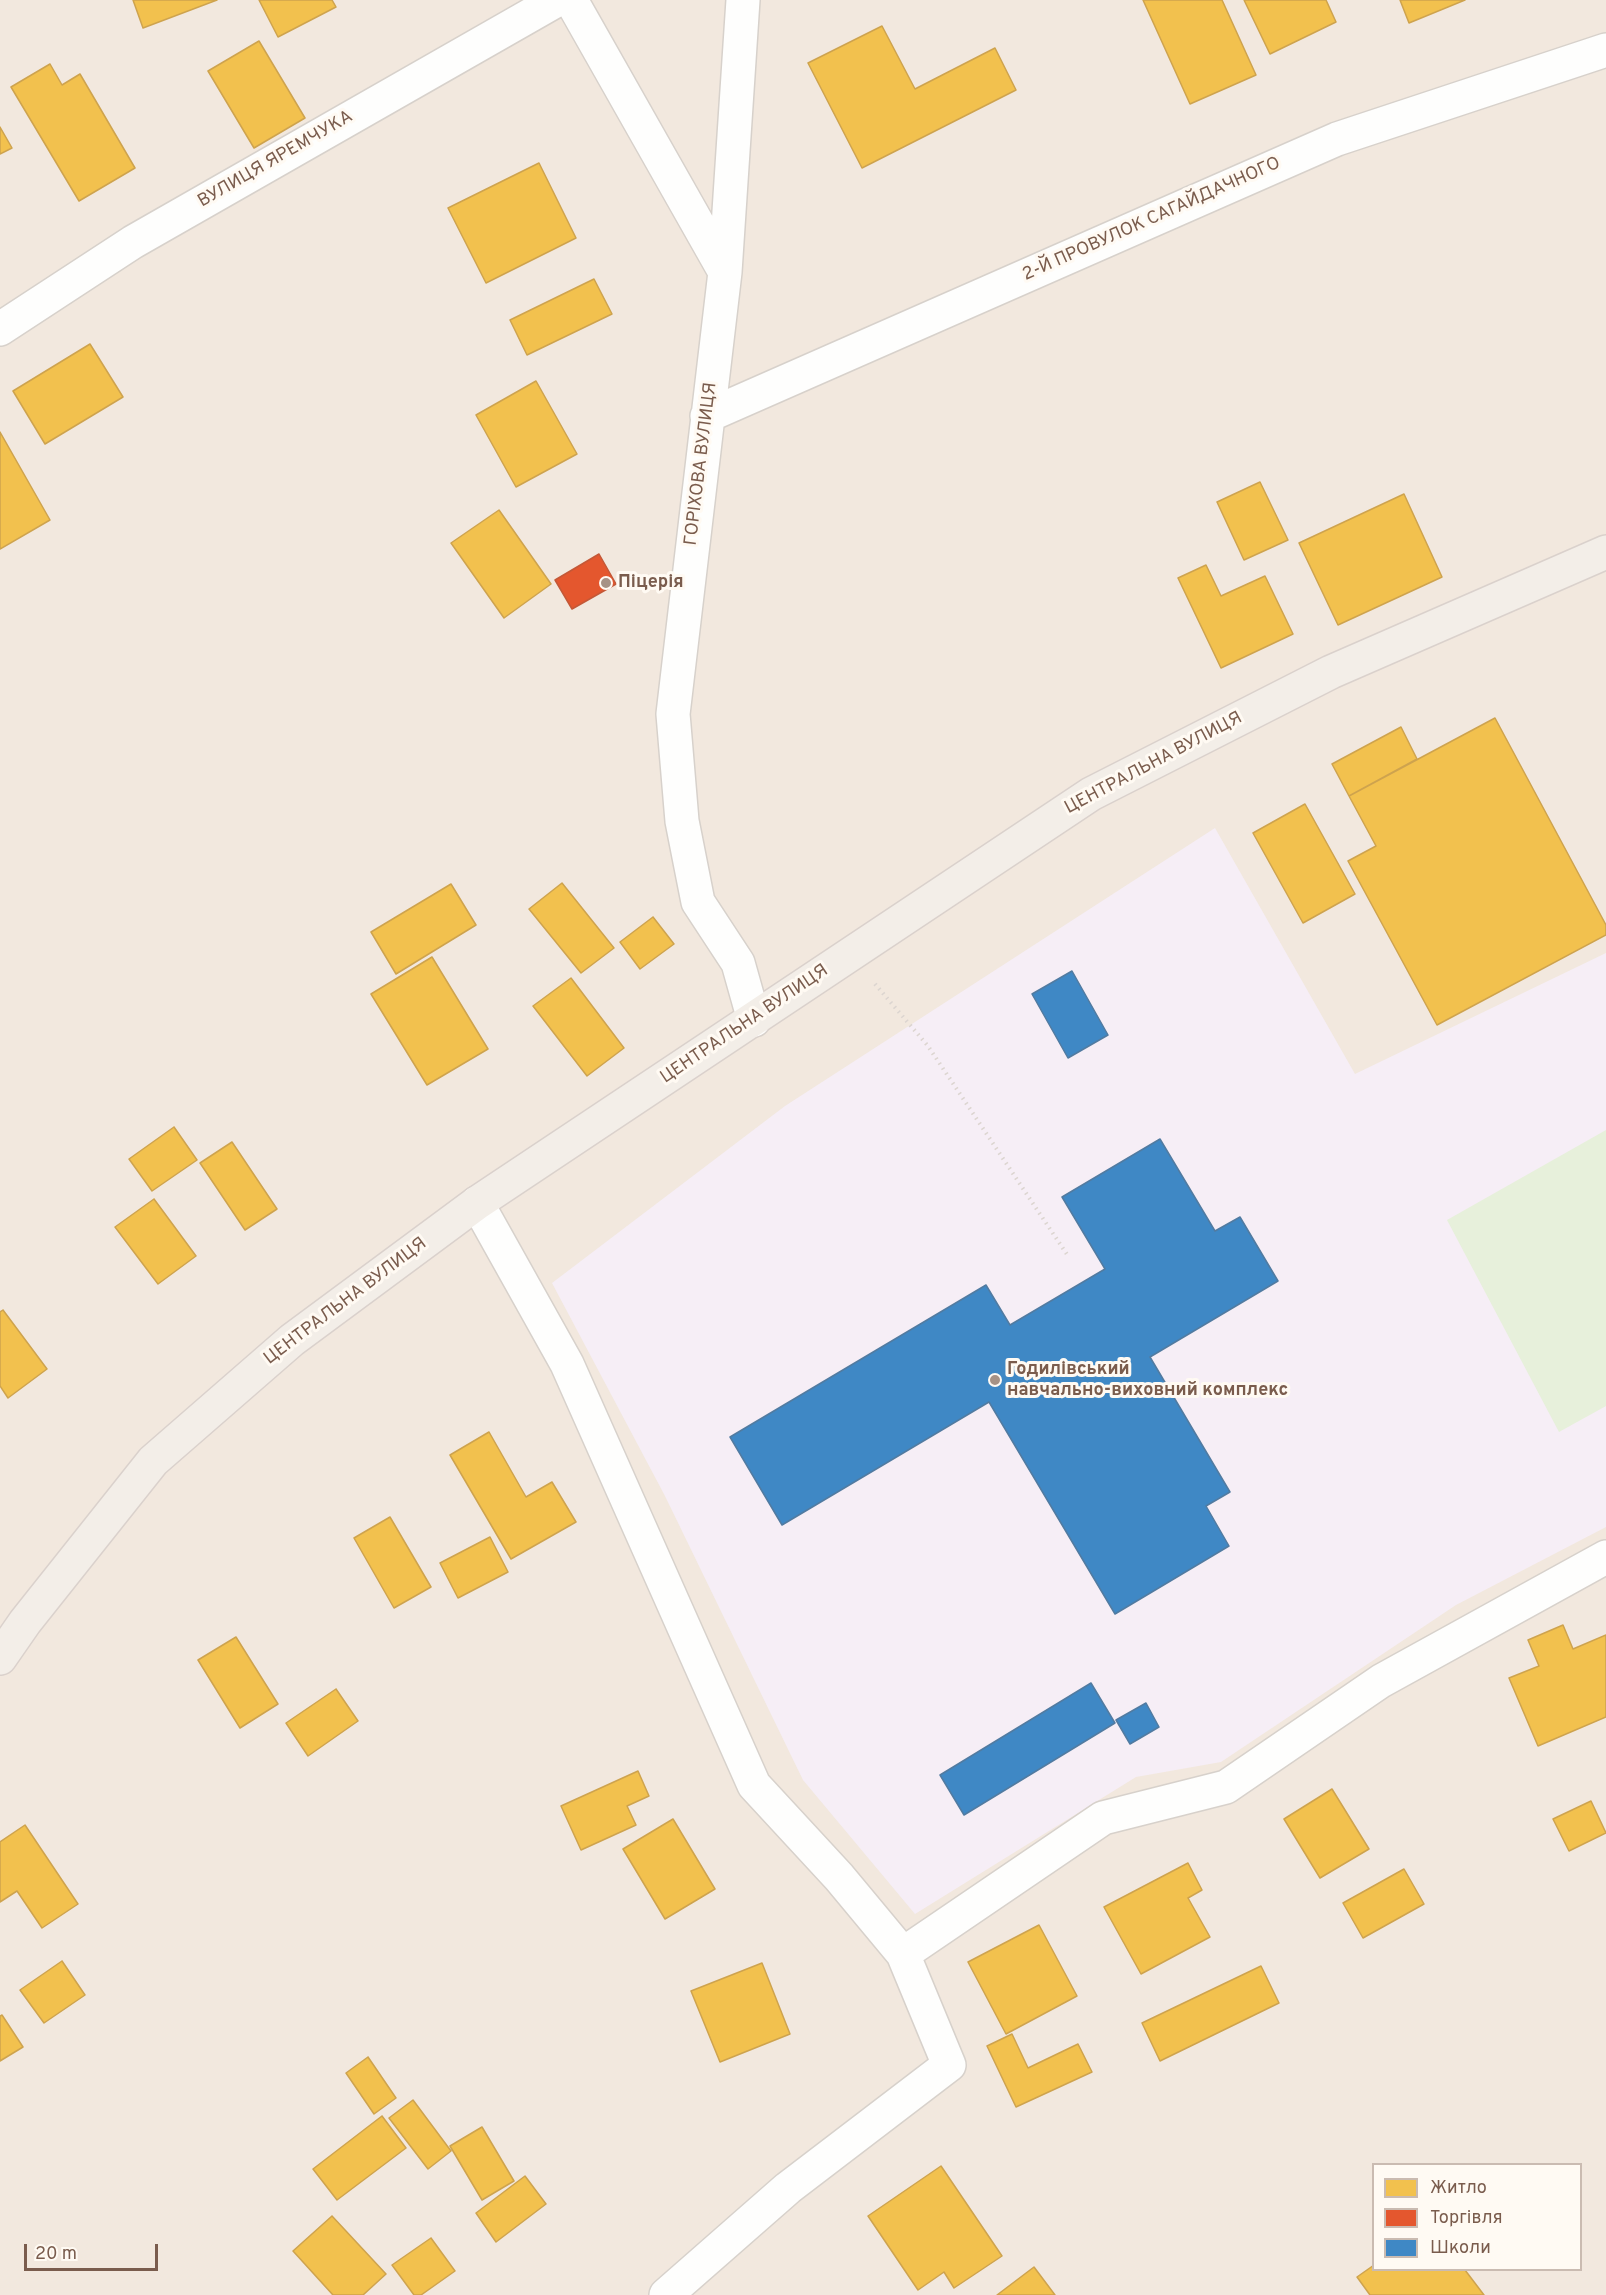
<!DOCTYPE html>
<meta charset="utf-8">
<style>
body{margin:0}
#map{position:relative;width:1606px;height:2295px;overflow:hidden;background:#f9f5f0;font-family:Overpass,sans-serif}
canvas{display:block}
.legend{position:absolute;left:1372px;top:2163px;width:210px;height:108px;box-sizing:border-box;background:#fffaf3;border:2px solid #cabbb1;margin:0;padding:8px 10px;list-style:none;font-size:18px;color:#7a5c4d}
.legend li{display:flex;align-items:center;gap:12px;height:30px}
.legend b{width:30px;border:2px solid #cabbb1}
.scale{position:absolute;left:24px;top:2244px;width:134px;height:27px;box-sizing:border-box;border:3px solid #7a5c4d;border-top:0;padding-left:8px;font-size:18px;line-height:21px;white-space:nowrap;color:#7a5c4d;-webkit-text-stroke:4px #fffaf3;paint-order:stroke}
</style>
<div id="map">
<canvas width="1606" height="2295"></canvas>
<ul class="legend">
<li><b style="height:16px;background:#f2c14e"></b>Житло</li>
<li><b style="height:16px;background:#e4572e"></b>Торгівля</li>
<li><b style="height:16px;background:#3f88c5"></b>Школи</li>
</ul>
<div class="scale">20 m</div>
</div>
<script>
const c = document.querySelector('canvas').getContext('2d');
c.lineJoin = 'round';
function paint(path, color) { c.fillStyle = color; c.fill(path, 'evenodd'); }
const poly = rows => new Path2D(rows.map(r => 'M' + r).join(''));
function trace(path, color, width, dash) { c.strokeStyle = color; c.lineWidth = width; c.lineCap = dash ? 'butt' : 'round'; c.setLineDash(dash || []); c.stroke(path); }
function write(font, color, halo, rows, align = 'center') {
  c.font = font + ' Overpass,sans-serif'; c.lineWidth = 6; c.setLineDash([]); c.textBaseline = 'middle'; c.strokeStyle = halo; c.fillStyle = color; for (const [text, x, y, turn = 0] of rows) {
    c.save(); c.translate(x, y); c.rotate((+turn || 0) * Math.PI / 180); c.textAlign = isNaN(turn) ? turn : align; if (halo) c.strokeText(text, 0, 0); c.fillText(text, 0, 0); c.restore();
  }
}
paint(poly([
 [0,0,1606,0,1606,2295,0,2295],
 [1374,2164,1580,2164,1580,2270,1374,2270]
]), '#f2e8de');
paint(poly([
 [1215,828,1355,1074,1606,953,1606,1527,1456,1605,1221,1762,1136,1777,915,1914,803,1780,665,1496,552,1283,785,1106]
]), '#f6eef6');
paint(poly([
 [1606,1130,1606,1406,1559,1432,1447,1220]
]), '#e7f0db');
const homes = poly([
 [133,0,217,0,143,28,133,0],
 [259,0,332,0,336,7,278,37,259,0],
 [1143,0,1222,0,1256,75,1190,104,1143,0],
 [1244,0,1326,0,1336,22,1270,54,1244,0],
 [1400,0,1465,0,1409,23,1400,0],
 [882,26,915,89,995,48,1016,90,862,168,808,63,882,26],
 [259,41,305,118,254,148,208,71,259,41],
 [50,64,62,85,80,74,135,168,79,201,11,87,50,64],
 [0,127,12,148,0,154,0,127],
 [539,163,576,238,486,283,448,208,539,163],
 [594,279,612,314,527,355,510,320,594,279],
 [90,344,123,397,45,444,13,391,90,344],
 [536,381,577,454,516,487,476,415,536,381],
 [0,432,50,520,0,549,0,432],
 [1260,482,1288,540,1244,560,1217,502,1260,482],
 [1404,494,1442,577,1338,625,1299,543,1404,494],
 [499,510,551,584,504,618,451,543,499,510],
 [1206,565,1221,596,1265,576,1293,634,1221,668,1178,578,1206,565],
 [1495,718,1606,925,1606,935,1437,1025,1348,861,1376,846,1349,796,1495,718],
 [1401,727,1417,759,1349,796,1332,764,1401,727],
 [1305,804,1355,894,1303,923,1253,833,1305,804],
 [562,883,614,948,581,973,529,909,562,883],
 [451,884,476,925,396,974,371,932,451,884],
 [653,917,674,944,640,969,620,942,653,917],
 [432,957,488,1049,427,1085,371,994,432,957],
 [571,978,624,1048,587,1076,533,1006,571,978],
 [174,1127,197,1160,152,1191,129,1159,174,1127],
 [232,1142,277,1209,245,1230,200,1163,232,1142],
 [154,1199,196,1256,158,1284,115,1227,154,1199],
 [3,1310,47,1369,8,1398,0,1386,0,1312,3,1310],
 [489,1432,526,1497,552,1482,576,1522,511,1559,450,1455,489,1432],
 [390,1517,431,1587,394,1608,354,1538,390,1517],
 [490,1537,508,1572,458,1598,440,1563,490,1537],
 [1563,1625,1573,1649,1606,1635,1606,1717,1538,1746,1509,1678,1539,1666,1528,1640,1563,1625],
 [236,1637,278,1704,240,1728,198,1660,236,1637],
 [336,1689,358,1721,308,1756,286,1723,336,1689],
 [638,1771,649,1796,627,1806,636,1825,581,1850,561,1806,638,1771],
 [1332,1789,1369,1849,1320,1878,1284,1819,1332,1789],
 [1591,1801,1606,1833,1569,1851,1553,1819,1591,1801],
 [673,1819,715,1889,665,1919,623,1849,673,1819],
 [25,1825,78,1904,42,1928,17,1891,0,1902,0,1842,25,1825],
 [1188,1863,1202,1890,1188,1898,1210,1937,1141,1974,1104,1907,1188,1863],
 [1404,1869,1424,1904,1363,1938,1343,1903,1404,1869],
 [1039,1925,1077,1996,1006,2034,968,1962,1039,1925],
 [62,1961,85,1995,44,2023,20,1990,62,1961],
 [762,1963,790,2034,720,2062,691,1991,762,1963],
 [1261,1966,1279,2003,1160,2061,1142,2023,1261,1966],
 [2,2015,23,2047,0,2061,0,2016,2,2015],
 [1012,2034,1028,2068,1078,2044,1092,2072,1016,2107,987,2046,1012,2034],
 [368,2057,396,2098,374,2114,346,2073,368,2057],
 [413,2100,451,2151,428,2169,389,2118,413,2100],
 [382,2116,406,2148,337,2200,313,2169,382,2116],
 [482,2127,514,2181,482,2200,450,2146,482,2127],
 [941,2166,1002,2256,954,2288,944,2272,918,2290,868,2216,941,2166],
 [525,2176,546,2204,496,2242,476,2213,525,2176],
 [332,2216,386,2274,363,2295,333,2295,293,2251,332,2216],
 [431,2238,455,2271,421,2295,414,2295,392,2265,431,2238],
 [1374,2265,1374,2270,1465,2270,1484,2295,1370,2295,1357,2277,1374,2265],
 [1034,2267,1055,2295,997,2295,1034,2267]
]);
paint(homes, '#f2c14e');
trace(homes, '#cea34e', 1.5);
const shops = poly([
 [599,554,616,584,572,609,555,580,599,554]
]);
paint(shops, '#e4572e');
trace(shops, '#c45837', 1.5);
const schools = poly([
 [1072,971,1108,1035,1068,1058,1032,994,1072,971],
 [1160,1139,1215,1231,1240,1217,1278,1281,1150,1357,1230,1492,1206,1506,1229,1546,1115,1614,989,1402,782,1525,730,1437,986,1285,1010,1325,1105,1269,1062,1197,1160,1139],
 [1091,1683,1115,1723,964,1815,940,1775,1091,1683],
 [1146,1703,1159,1727,1130,1744,1116,1720,1146,1703]
]);
paint(schools, '#3f88c5');
trace(schools, '#517ba1', 1.5);
const minor = poly([
 [571,0,725,272],
 [743,0,725,272,673,714,682,821,698,902,738,963,754,1020],
 [0,329,133,242,557,0],
 [707,416,1337,139,1606,50],
 [477,1203,567,1364,754,1785,839,1877,903,1954,949,2065,788,2188,666,2295],
 [903,1954,1103,1818,1226,1787,1381,1681,1606,1557]
]);
const major = poly([
 [0,1658,25,1622,153,1461,292,1340,477,1203,1091,794,1331,672,1606,552]
]);
trace(minor, '#d7d1cb', 36);
trace(major, '#dad1cc', 36);
trace(poly([
 [875,984,928,1046,1068,1256]
]), '#dcd5d0', 4, [1.5, 4.5]);
trace(minor, '#fefefd', 33);
trace(major, '#f3eee8', 33);
for (const [x, y, r, color] of [
 [606,583,6,"#a69286"],
 [995,1380,6,"#a69286"]
]) { const dot = new Path2D(); dot.arc(x, y, r, 0, 2 * Math.PI); c.fillStyle = color; c.fill(dot); trace(dot, '#fffaf3', 2); }
write('18px', '#7a5c4d', '#fffaf3', [
 ["ВУЛИЦЯ ЯРЕМЧУКА",276,160,-30],
 ["2-Й ПРОВУЛОК САГАЙДАЧНОГО",1152,220,-24],
 ["ГОРІХОВА ВУЛИЦЯ",702,464,-83],
 ["ЦЕНТРАЛЬНА ВУЛИЦЯ",1154,764,-28],
 ["ЦЕНТРАЛЬНА ВУЛИЦЯ",745,1025,-34],
 ["ЦЕНТРАЛЬНА ВУЛИЦЯ",346,1302,-37]
]);
write('bold 18px', '#7a5c4d', '#fffaf3', [
 ["Піцерія",618,583],
 ["Годилівський",1007,1370],
 ["навчально-виховний комплекс",1007,1391]
], 'left');
</script>
